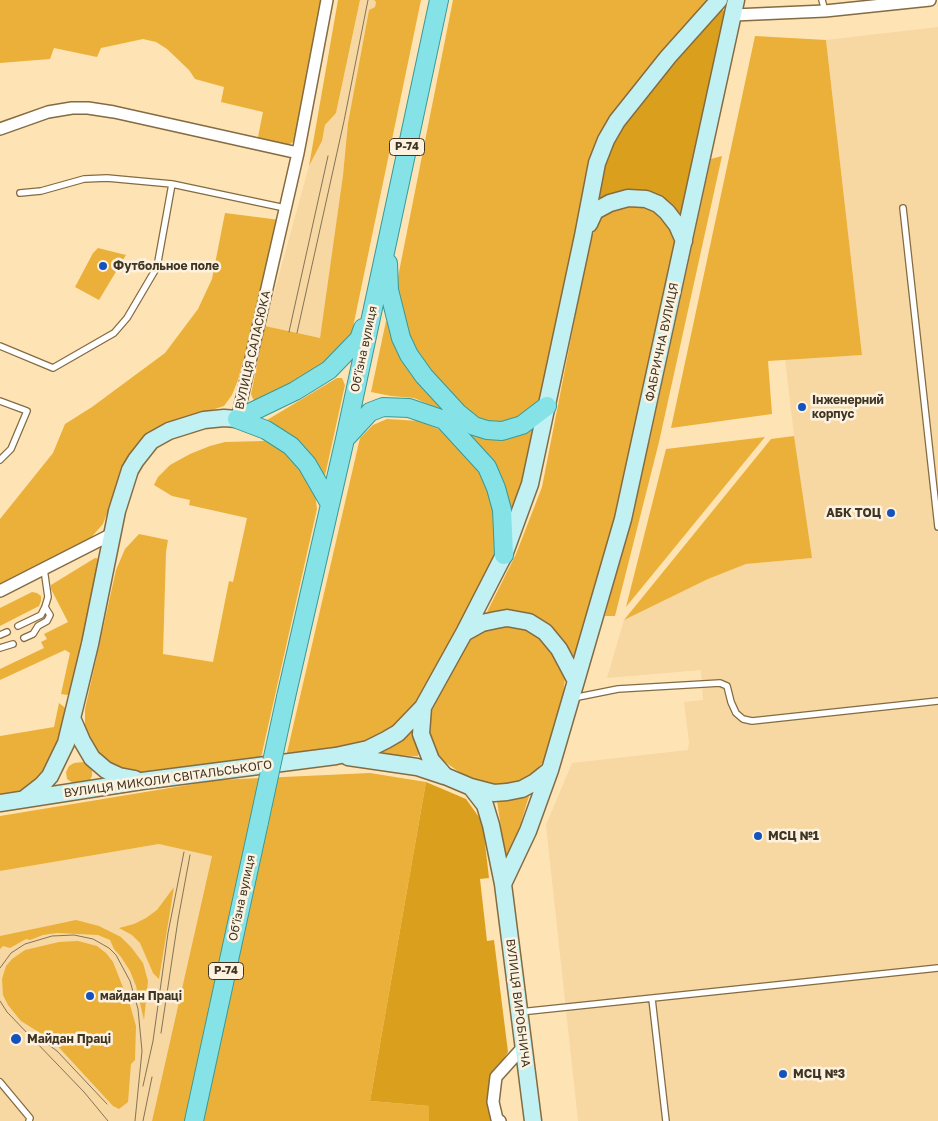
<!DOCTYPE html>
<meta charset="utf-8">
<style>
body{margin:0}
canvas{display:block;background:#fee3b4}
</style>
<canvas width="938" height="1121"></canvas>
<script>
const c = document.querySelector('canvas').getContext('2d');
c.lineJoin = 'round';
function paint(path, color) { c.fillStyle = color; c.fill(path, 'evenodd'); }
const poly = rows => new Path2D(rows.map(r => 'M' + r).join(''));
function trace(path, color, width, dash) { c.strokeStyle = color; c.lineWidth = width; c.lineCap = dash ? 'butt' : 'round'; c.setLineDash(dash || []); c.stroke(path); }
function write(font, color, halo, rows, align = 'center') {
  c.font = font + ' "Golos Text",sans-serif'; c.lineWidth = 5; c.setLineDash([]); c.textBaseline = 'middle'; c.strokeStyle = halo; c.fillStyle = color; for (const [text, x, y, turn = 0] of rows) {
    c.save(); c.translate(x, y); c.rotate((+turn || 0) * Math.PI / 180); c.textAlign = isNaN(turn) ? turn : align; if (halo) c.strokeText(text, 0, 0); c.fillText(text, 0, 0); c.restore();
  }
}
paint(poly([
 [360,0,374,0,376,2,375,7,369,10,348,123,343,175,320,339,265,326,309,166,322,141,325,125,336,113],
 [938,27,938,1121,578,1121,546,825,572,763,688,750,689,742,684,702,703,700,701,670,607,678,624,620,708,579,746,564,812,558,798,469,785,359,862,355,826,40],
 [159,844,212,855,152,1121,0,1121,0,871]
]), '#f7d7a2');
paint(poly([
 [0,0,321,0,296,139,288,146,257,142,263,112,221,102,224,87,195,79,189,70,167,49,156,42,143,39,101,48,97,57,54,48,50,59,0,63],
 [338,0,360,0,336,113,325,125,322,141,309,166],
 [374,0,421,0,352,332,348,341,330,362,258,403,253,399,251,394,265,326,320,338,343,175,348,123,369,10,375,7,376,2],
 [453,0,710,0,613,116,540,401,518,419,502,423,487,421,477,418,462,407,428,372,407,335,396,287],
 [755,36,826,40,862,355,768,361,772,414,671,428],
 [722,156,659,442,615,616,605,616,650,439,711,159],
 [642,205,662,216,672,229,678,245,616,516,576,659,558,635,485,616,516,554,542,487,590,241,600,218,611,210,628,206],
 [225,213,280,220,238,380,232,395,224,406,176,422,123,469,103,524,88,541,0,588,0,519,53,453,65,424,92,407,165,353,198,309,212,279],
 [98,248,126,255,99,300,75,287,93,253],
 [386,321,390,322,449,413,414,398,391,396,371,392],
 [337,378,342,378,345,385,324,480,262,423],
 [387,419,419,421,443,431,480,469,491,490,497,537,493,560,418,701,394,725,359,744,286,757,360,438,373,425],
 [534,427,522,486,509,528,467,434,466,428],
 [794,436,812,558,746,564,708,579,624,620,771,439],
 [765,437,626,607,666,449],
 [264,441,275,442,295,461,315,493,317,509,260,762,144,775,126,771,107,763,96,754,88,739,85,726,85,709,116,570,125,549,139,534,168,540,166,552,163,654,213,662,229,581,233,582,247,518,189,505,190,500,172,496,154,485,158,477,170,465,190,454,210,446,225,442],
 [95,558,101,559,72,692,67,695,61,694,70,653,65,650,0,680,0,669,44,648,41,642,47,639,44,634,68,622,51,589,51,585],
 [32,592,37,593,41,596,41,601,39,606,0,626,0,608],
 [507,626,519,627,537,634,562,665,565,678,563,698,543,762,537,769,521,782,513,785,493,786,462,774,438,757,430,741,427,722,430,709,469,640,484,630],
 [59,703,68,710,57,754,46,771,21,794,0,799,0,736,54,727],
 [411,729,414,731,415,742,419,752,418,756,377,755,377,752],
 [83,762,89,764,92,771,92,776,89,782,80,785,73,783,67,779,66,772,69,766,74,763],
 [370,773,426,782,370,1101,429,1106,429,1121,152,1121,212,856,159,844,0,871,0,816,218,780],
 [526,794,529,796,507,868,497,801,508,800],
 [174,887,159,979,153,973,140,943,132,935,119,928,134,924,146,918,157,910],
 [76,920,99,926,121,937,131,947,143,963,148,981,144,1020,136,986,130,971,121,957,114,949,110,940,98,935,57,933,43,935,30,940,26,939,10,948,3,946,0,949,0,936],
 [78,941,97,946,106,953,113,962,130,1005,136,1026,135,1060,131,1064,128,1102,119,1109,113,1106,53,1041,21,1021,8,1005,3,995,2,979,6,966,12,959,25,950,59,942]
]), '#ebb039');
paint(poly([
 [722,10,727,11,684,220,672,207,597,203,603,164,622,126,673,62],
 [426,782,466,799,481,820,484,835,489,878,480,879,487,941,494,940,508,1052,492,1076,494,1121,429,1121,429,1106,370,1101]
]), '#daa01d');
const lane = poly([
 [822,0,825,11],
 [20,193,41,191,84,179,107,178,172,184],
 [903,208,938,527],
 [0,346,53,368,114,333,127,318,157,267,172,184,285,208],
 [0,401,27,411,11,449,0,460],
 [18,626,41,615,45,607,48,597,44,569],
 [0,635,7,632],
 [24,638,33,634,38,626,47,621,50,615,45,607],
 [0,648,13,644],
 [573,698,618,689,720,683,727,686,731,702,736,713,743,719,752,721,938,701],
 [652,999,666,1121],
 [520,1012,938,968],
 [0,1082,30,1118,29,1121]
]);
const street = poly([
 [734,15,825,11,930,0],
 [0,129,48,112,72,108,88,108,114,112,298,153],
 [237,419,298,153,327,0],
 [0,591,112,534],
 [500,1121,497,1119,493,1102,496,1077,524,1046]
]);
const secondary = poly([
 [589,224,595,211,610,203,628,198,646,199,658,204,667,212,677,225,684,241],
 [464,633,504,555,530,484,583,236,597,163,606,140,617,121,668,57,719,0],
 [576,681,623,519,736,0],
 [72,718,82,741,92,758,106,770,119,776,135,779],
 [348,757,417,767,444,776],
 [471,787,485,805,491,825,503,884,533,1121],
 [24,799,42,785,50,776,66,743,90,644,117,511,130,470,136,460,151,441,169,431,204,420,224,418,237,419],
 [0,803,142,781,336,756,368,749,386,740,398,733,423,707],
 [503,884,528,831,550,770,576,681,559,649,545,632,529,622,507,618,496,620,482,623,464,633,423,707,421,734,431,760,445,776,471,787,494,793,507,792,522,789,535,782,550,770]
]);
const primary = poly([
 [388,263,389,290,401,338,409,355,424,376,458,413,474,426,487,430,502,431,522,425,547,406],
 [237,419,295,391,329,370,359,339,363,328],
 [237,419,266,430,291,446,307,464,330,504],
 [347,437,370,412,383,407,409,408,444,420,487,467,496,488,502,510,504,555],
 [286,697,345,439,439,0],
 [194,1121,259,822]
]);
trace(lane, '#846b41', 8);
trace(street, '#846b41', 14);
trace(secondary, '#846b41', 19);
trace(primary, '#389998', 20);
trace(lane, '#fff', 5.5);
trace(street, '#fff', 11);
trace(secondary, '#c2f1f3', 16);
trace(primary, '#85e2e7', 18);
trace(poly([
 [289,332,328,156],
 [297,333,344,121,368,0],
 [0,968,11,953,25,944,52,936,74,935,93,939,109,948,116,955,130,981,138,1009,142,1051,135,1121],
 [0,1001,7,1012,84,1092,108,1121],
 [161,1033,178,920,190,855],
 [38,1037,57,1051,107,1104],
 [143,1086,153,1041,168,933,184,852],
 [143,1121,152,1077]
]), '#847457', 1);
const primaryBridge = poly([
 [259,822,286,697]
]);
trace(primaryBridge, '#389998', 20, []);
trace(primaryBridge, '#85e2e7', 18);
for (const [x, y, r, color] of [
 [103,266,5,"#1452bd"],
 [802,407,5,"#1452bd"],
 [891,513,5,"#1452bd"],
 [758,836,5,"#1452bd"],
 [90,996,5,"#1452bd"],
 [16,1039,6,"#1452bd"],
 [783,1074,5,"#1452bd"]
]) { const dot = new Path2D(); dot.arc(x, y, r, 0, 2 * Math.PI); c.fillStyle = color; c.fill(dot); trace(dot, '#fdf2e0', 2); }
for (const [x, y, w] of [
 [407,147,35],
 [226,971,35]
]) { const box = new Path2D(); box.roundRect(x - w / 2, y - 8.5, w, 17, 4); c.fillStyle = '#fdf2e0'; c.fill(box); trace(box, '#3f3522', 1); }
write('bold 11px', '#3f3522', null, [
 ["Р-74",407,147],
 ["Р-74",226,971]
]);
write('bold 12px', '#3f3522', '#fdf2e0', [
 ["Футбольное поле",113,266],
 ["Інженерний",812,400],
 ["корпус",812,414],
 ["АБК ТОЦ",881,513,"right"],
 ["МСЦ №1",768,836],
 ["майдан Праці",100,996],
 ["Майдан Праці",27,1039],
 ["МСЦ №3",793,1074]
], 'left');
write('12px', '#3f3522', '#fdf2e0', [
 ["ФАБРИЧНА ВУЛИЦЯ",662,342,-78],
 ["Обʼїзна вулиця",364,349,-78],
 ["ВУЛИЦЯ САЛАСЮКА",253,350,-77],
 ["ВУЛИЦЯ МИКОЛИ СВІТАЛЬСЬКОГО",168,779,-8],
 ["Обʼїзна вулиця",242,898,-78],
 ["ВУЛИЦЯ ВИРОБНИЧА",518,1003,83]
]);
</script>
